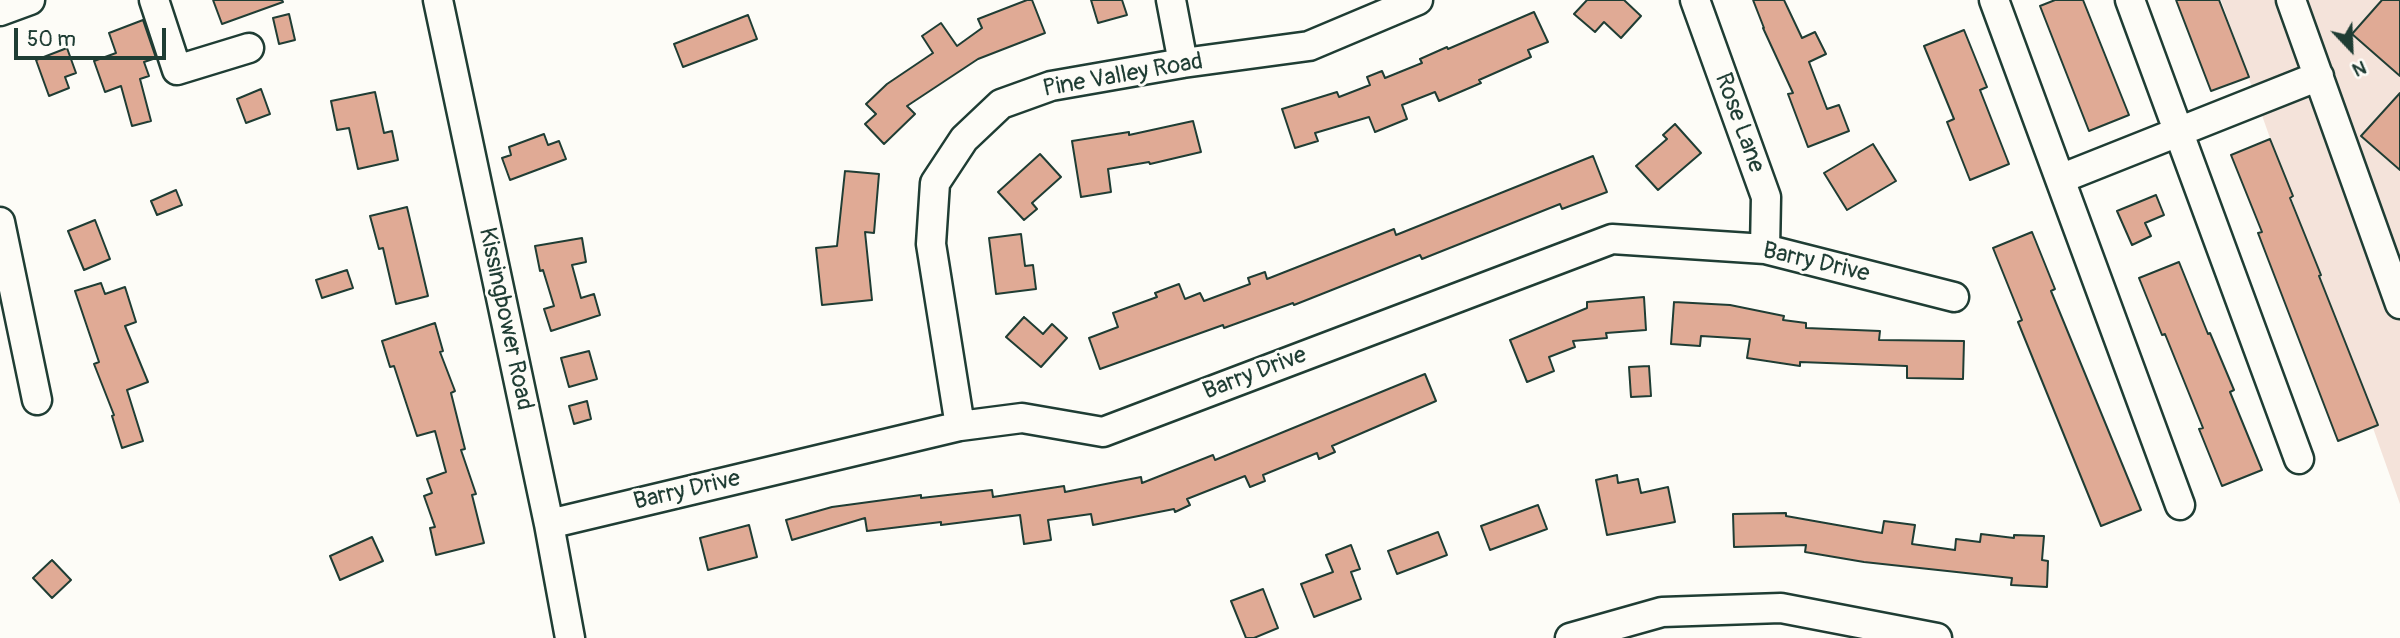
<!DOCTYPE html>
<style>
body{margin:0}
#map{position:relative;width:2400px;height:638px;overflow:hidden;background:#fdfcf7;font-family:Pangolin,sans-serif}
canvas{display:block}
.north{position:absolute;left:2316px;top:14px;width:70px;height:70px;-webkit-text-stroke:5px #fdfcf7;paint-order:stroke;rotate:157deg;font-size:19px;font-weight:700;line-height:28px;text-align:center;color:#1f3d34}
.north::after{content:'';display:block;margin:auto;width:24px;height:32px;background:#1f3d34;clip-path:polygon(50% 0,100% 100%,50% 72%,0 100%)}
.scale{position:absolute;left:14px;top:28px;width:152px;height:32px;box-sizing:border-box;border:4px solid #1f3d34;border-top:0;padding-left:9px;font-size:21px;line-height:24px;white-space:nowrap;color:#1f3d34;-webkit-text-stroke:5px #fdfcf7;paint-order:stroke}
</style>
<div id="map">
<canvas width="2400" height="638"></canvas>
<div class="north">N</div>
<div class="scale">50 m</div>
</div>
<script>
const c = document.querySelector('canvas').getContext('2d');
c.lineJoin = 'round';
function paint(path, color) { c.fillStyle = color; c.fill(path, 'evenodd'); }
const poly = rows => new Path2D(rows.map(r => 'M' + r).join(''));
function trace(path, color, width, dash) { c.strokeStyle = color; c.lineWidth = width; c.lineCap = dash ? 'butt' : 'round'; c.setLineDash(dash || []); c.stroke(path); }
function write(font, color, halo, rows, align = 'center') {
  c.font = font + ' Pangolin,sans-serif'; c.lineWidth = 6; c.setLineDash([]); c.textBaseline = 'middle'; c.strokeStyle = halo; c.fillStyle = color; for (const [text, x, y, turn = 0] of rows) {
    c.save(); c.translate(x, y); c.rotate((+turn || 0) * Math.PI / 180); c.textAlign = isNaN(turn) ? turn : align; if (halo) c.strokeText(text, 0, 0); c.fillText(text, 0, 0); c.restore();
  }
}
paint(poly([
 [2221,0,2400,0,2400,504]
]), '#f4e3da');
const building = poly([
 [213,0,282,0,283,2,222,24,213,0],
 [1027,0,1032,0,1045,33,978,59,907,106,915,114,884,144,865,124,876,114,866,104,887,84,933,53,922,36,941,23,957,46,982,28,978,19,1027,0],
 [1091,0,1122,0,1127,15,1098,23,1091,0],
 [1587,0,1624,0,1641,16,1621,38,1604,22,1595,32,1574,14,1587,0],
 [1753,0,1784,0,1802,38,1815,32,1826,54,1809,62,1827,109,1839,105,1849,131,1808,147,1788,94,1793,93,1763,28,1764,28,1753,0],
 [2055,0,2083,0,2129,115,2089,131,2040,6,2055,0],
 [2176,0,2219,0,2249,77,2211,91,2176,0],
 [2382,0,2400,0,2400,76,2352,34,2382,0],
 [1534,12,1548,42,1528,50,1531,57,1479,80,1481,83,1439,101,1435,92,1402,105,1407,119,1375,132,1369,117,1315,133,1318,141,1295,148,1282,109,1337,92,1339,97,1370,85,1367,77,1382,71,1385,78,1422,63,1420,59,1447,47,1448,49,1534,12],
 [289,14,295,40,279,44,273,18,289,14],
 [748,15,757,39,683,67,674,44,748,15],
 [143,20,156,58,144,62,149,76,140,79,151,121,132,126,121,86,105,92,94,61,116,53,109,33,143,20],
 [1964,30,1987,87,1980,90,2009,164,1970,180,1947,122,1954,119,1924,46,1964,30],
 [67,48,76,73,65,77,69,88,49,96,36,60,67,48],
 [261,89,270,114,246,123,237,99,261,89],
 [375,92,384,133,392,131,398,160,358,169,349,128,337,130,331,101,375,92],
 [2400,93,2400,170,2361,136,2400,93],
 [1193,121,1201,152,1150,164,1149,162,1108,169,1111,192,1081,197,1072,141,1129,132,1129,135,1193,121],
 [1675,124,1701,153,1658,190,1636,166,1667,139,1663,135,1675,124],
 [544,134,548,145,559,141,566,159,510,180,502,158,511,155,509,147,544,134],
 [2270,139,2293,196,2290,198,2321,275,2319,276,2378,425,2338,441,2258,233,2262,232,2231,155,2270,139],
 [1873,144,1896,181,1847,210,1824,173,1873,144],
 [1040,154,1061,177,1032,203,1037,209,1024,220,998,192,1040,154],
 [1593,156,1607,192,1562,209,1560,204,1422,259,1420,255,1294,305,1293,303,1224,328,1223,325,1100,369,1089,338,1118,327,1113,313,1157,297,1155,293,1179,284,1185,299,1200,293,1204,301,1250,284,1248,278,1265,272,1267,279,1394,229,1396,235,1593,156],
 [845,171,879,174,874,233,865,232,872,300,822,305,816,248,837,246,845,171],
 [176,190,182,205,157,215,151,201,176,190],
 [2156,195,2164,215,2145,223,2151,236,2132,245,2117,211,2156,195],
 [407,207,428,296,396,304,383,248,379,249,370,216,407,207],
 [95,220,110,259,84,270,68,231,95,220],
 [2032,232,2055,289,2051,291,2141,510,2101,526,2018,322,2022,320,1993,248,2032,232],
 [1021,234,1025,266,1033,265,1036,289,996,294,989,238,1021,234],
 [582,238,586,262,572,265,581,298,594,294,600,315,551,331,544,309,554,306,543,270,540,271,535,246,582,238],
 [2179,262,2208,334,2210,333,2234,390,2230,392,2262,470,2222,486,2199,429,2203,428,2165,334,2162,335,2139,278,2179,262],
 [347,270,353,288,322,298,316,280,347,270],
 [101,283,105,294,125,287,136,322,125,326,148,382,127,390,143,441,122,448,112,416,114,415,94,364,99,362,75,291,101,283],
 [1644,297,1646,330,1606,333,1607,338,1573,341,1575,347,1549,357,1554,371,1527,382,1510,340,1587,308,1587,302,1644,297],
 [1674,302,1730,305,1784,316,1783,320,1806,323,1806,328,1880,331,1879,340,1964,341,1963,379,1907,378,1907,366,1800,362,1800,366,1747,358,1750,339,1701,336,1700,346,1671,344,1674,302],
 [1024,317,1043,334,1052,324,1067,338,1041,367,1006,337,1024,317],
 [435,323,443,351,440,352,455,391,451,393,465,449,461,450,476,494,472,495,484,543,436,555,430,528,435,527,424,496,432,493,427,479,446,472,435,431,417,436,394,366,390,367,382,341,435,323],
 [589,351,597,379,569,387,561,358,589,351],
 [1649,366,1651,396,1631,397,1629,367,1649,366],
 [1425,374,1436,401,1332,446,1335,452,1319,459,1317,453,1263,475,1265,481,1250,487,1245,476,1187,499,1190,505,1175,512,1174,509,1093,525,1091,514,1048,520,1051,540,1024,544,1020,515,941,525,941,522,867,531,865,518,792,540,786,520,832,507,921,495,921,498,992,490,993,497,1064,486,1065,492,1141,477,1142,483,1213,455,1215,460,1425,374],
 [587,401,591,419,574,424,569,406,587,401],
 [1617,475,1618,483,1638,479,1641,493,1668,487,1675,522,1607,535,1596,480,1617,475],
 [1538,505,1547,529,1490,550,1481,526,1538,505],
 [1786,513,1786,516,1882,533,1884,521,1915,525,1912,544,1955,550,1956,539,1980,542,1981,534,2014,538,2014,535,2044,536,2042,560,2048,561,2047,587,2011,585,2012,578,1864,562,1805,552,1806,545,1734,547,1733,514,1786,513],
 [749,525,757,557,708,570,700,538,749,525],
 [1438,532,1447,555,1397,574,1388,551,1438,532],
 [372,537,383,561,340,580,330,556,372,537],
 [1351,545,1360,569,1351,572,1361,599,1314,617,1301,584,1333,572,1326,555,1351,545],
 [52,560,71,580,52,598,33,578,52,560],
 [1263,589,1278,628,1254,638,1246,638,1231,601,1263,589]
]);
paint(building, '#e0aa95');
trace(building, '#1f3d34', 2);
const minor = poly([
 [154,0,177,70,249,48],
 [438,0,549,524,570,638],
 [1171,0,1183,63],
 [1695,0,1766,197,1765,249],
 [1994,0,2180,505],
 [2130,0,2299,459],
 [2291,0,2400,304],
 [0,11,30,0],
 [2060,179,2319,76],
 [0,222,37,400],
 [960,426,931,244,935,183,964,139,1001,104,1051,86,1183,63,1309,46,1418,0],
 [549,524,960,426,1022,418,1103,432,1612,239,1765,249,1954,297],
 [1570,638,1662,612,1781,608,1937,638]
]);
trace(minor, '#1f3d34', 33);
trace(minor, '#fdfcf7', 28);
write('24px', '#1f3d34', '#fdfcf7', [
 ["Pine Valley Road",1123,76,-10],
 ["Rose Lane",1739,123,70],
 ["Barry Drive",1816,263,13],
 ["Kissingbower Road",505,319,78],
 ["Barry Drive",1255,374,-21],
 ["Barry Drive",687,491,-13]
]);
</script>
